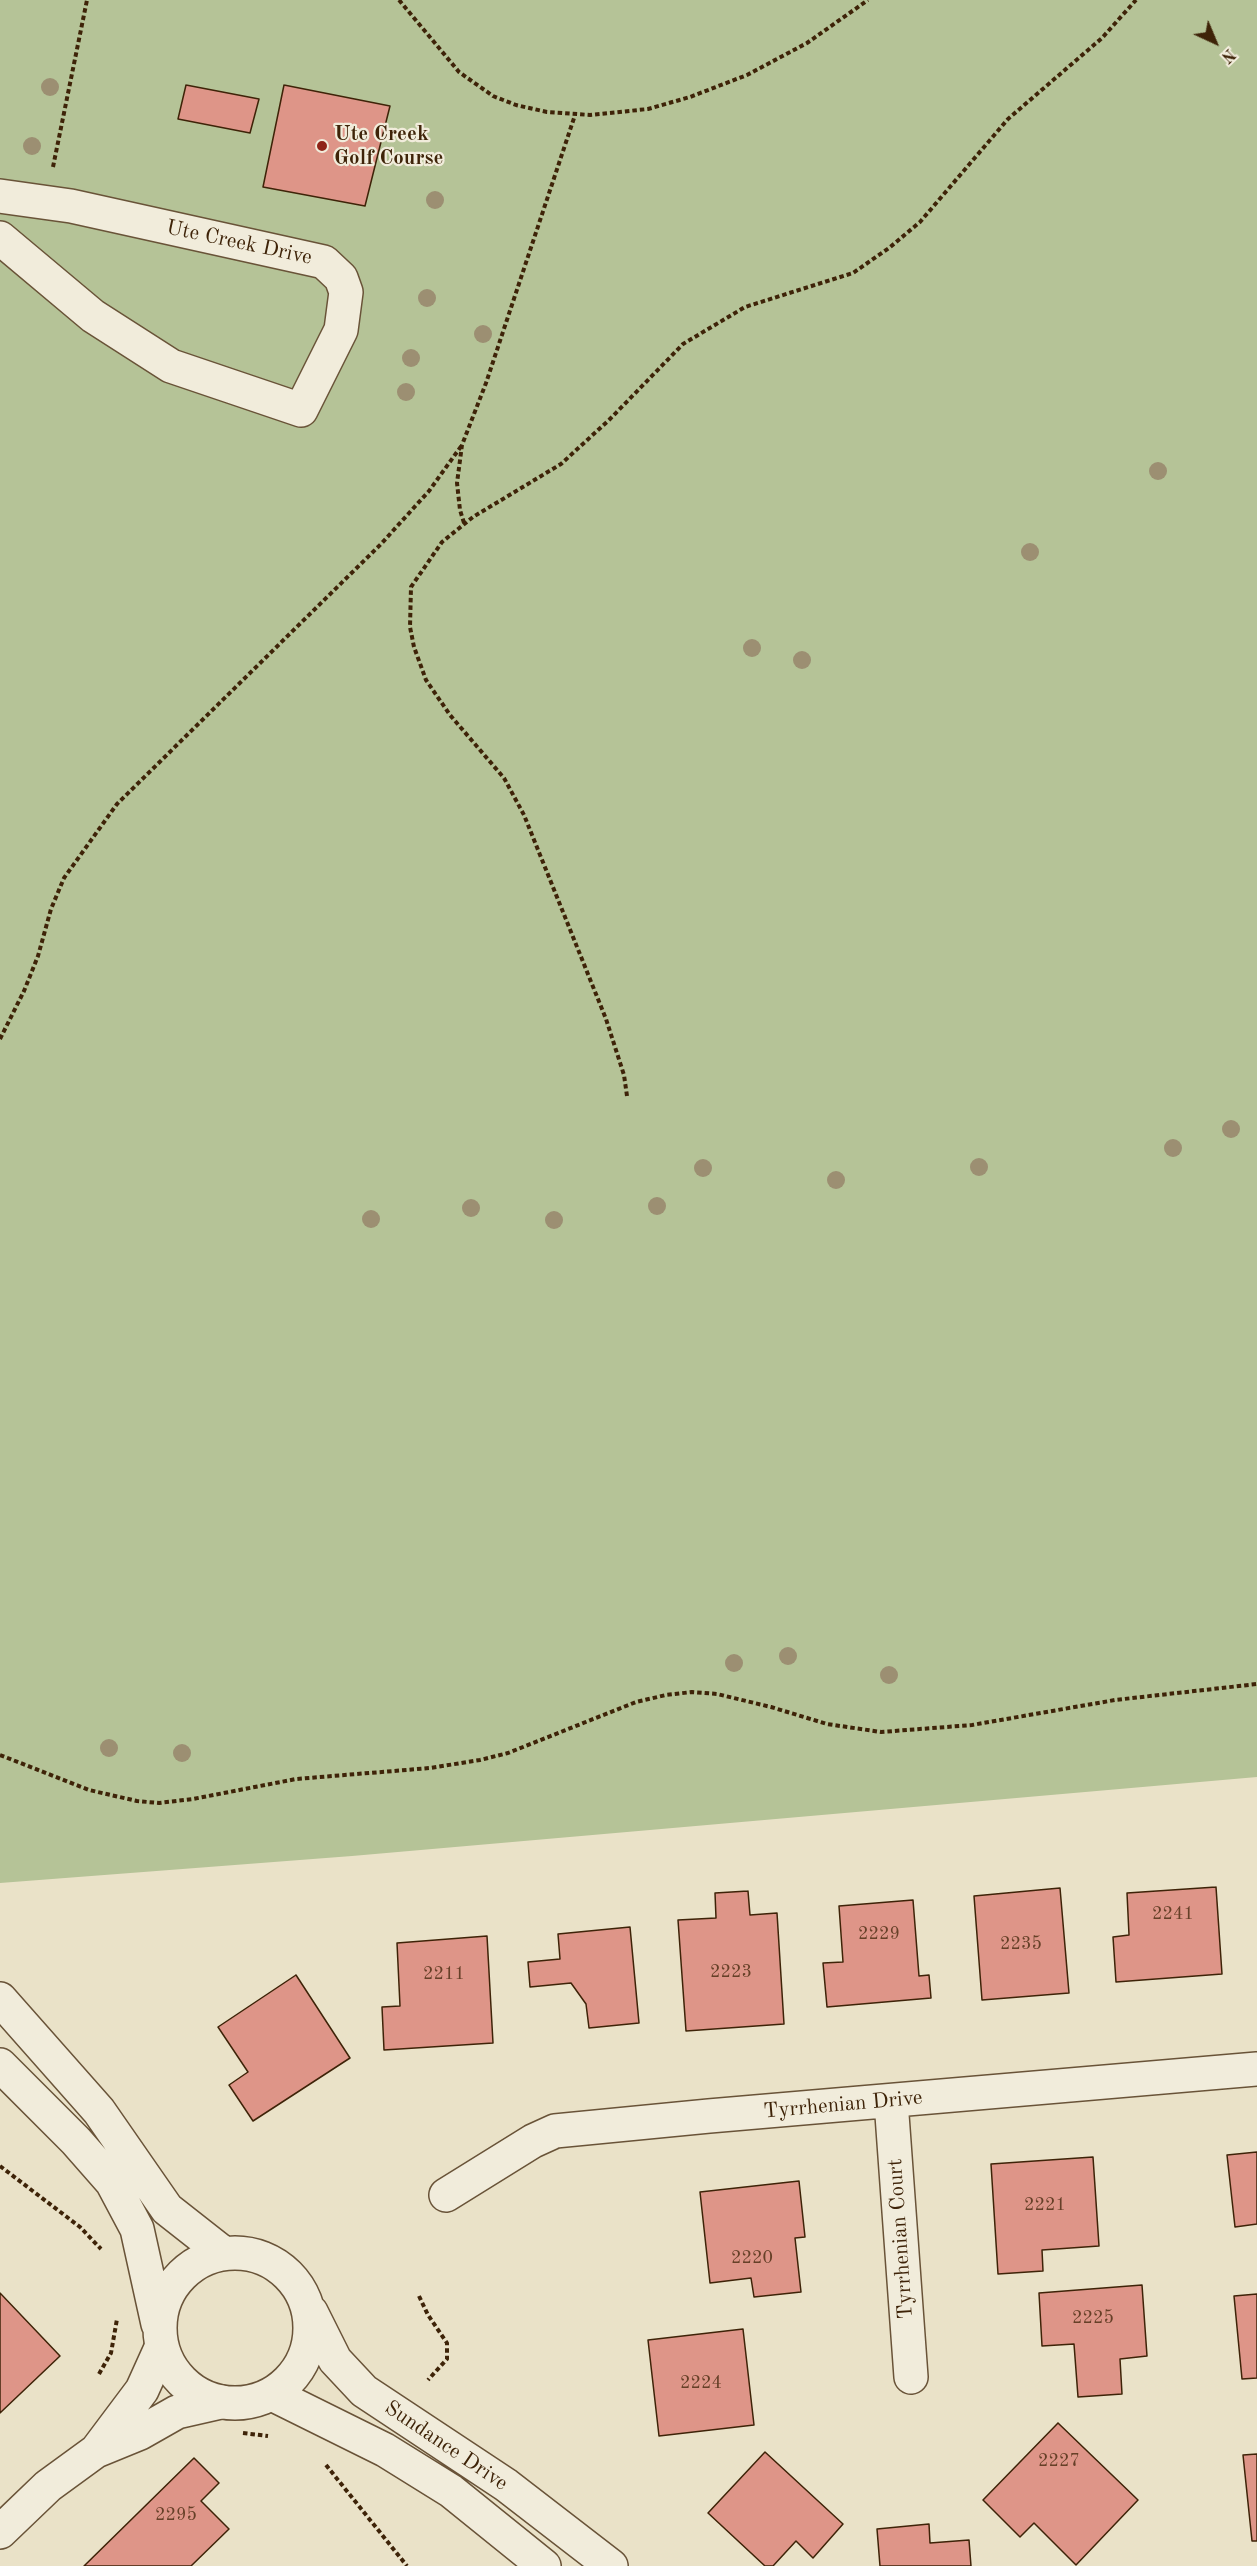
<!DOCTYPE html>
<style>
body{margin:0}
#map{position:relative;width:1257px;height:2566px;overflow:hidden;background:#eae2c8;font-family:"Old Standard TT",serif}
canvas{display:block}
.north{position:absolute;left:1185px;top:12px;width:60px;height:60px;-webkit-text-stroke:4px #f1ecdb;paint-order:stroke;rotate:136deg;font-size:16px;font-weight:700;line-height:24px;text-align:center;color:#3e2308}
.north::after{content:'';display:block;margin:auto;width:21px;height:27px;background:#3e2308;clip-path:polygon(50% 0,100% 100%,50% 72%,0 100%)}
</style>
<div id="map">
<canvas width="1257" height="2566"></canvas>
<div class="north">N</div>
</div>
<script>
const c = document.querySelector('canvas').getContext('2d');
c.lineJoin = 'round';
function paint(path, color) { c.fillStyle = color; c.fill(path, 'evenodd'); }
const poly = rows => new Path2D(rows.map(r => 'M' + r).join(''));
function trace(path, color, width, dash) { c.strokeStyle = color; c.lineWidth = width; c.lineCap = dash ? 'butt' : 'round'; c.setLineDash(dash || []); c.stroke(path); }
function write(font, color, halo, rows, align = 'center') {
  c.font = font + ' "Old Standard TT",serif'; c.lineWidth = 4.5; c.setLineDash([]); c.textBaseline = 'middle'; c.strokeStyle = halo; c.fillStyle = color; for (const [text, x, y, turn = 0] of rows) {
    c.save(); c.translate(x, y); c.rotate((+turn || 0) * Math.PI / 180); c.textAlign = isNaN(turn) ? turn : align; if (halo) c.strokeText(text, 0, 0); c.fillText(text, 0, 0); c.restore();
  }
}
paint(poly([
 [0,0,1257,0,1257,1777,352,1856,0,1883]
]), '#b5c397');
const building = poly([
 [186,85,259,99,250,133,178,119,186,85],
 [284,85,390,106,365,206,263,187,284,85],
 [1216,1887,1222,1974,1116,1982,1113,1937,1129,1935,1127,1893,1216,1887],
 [1060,1888,1069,1993,982,2000,974,1896,1060,1888],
 [748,1891,750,1915,777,1913,784,2024,686,2031,678,1920,716,1918,715,1893,748,1891],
 [913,1900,919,1976,929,1975,931,1998,827,2007,823,1963,843,1962,839,1906,913,1900],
 [630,1927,639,2023,589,2028,586,2004,571,1983,530,1987,528,1962,560,1959,558,1934,630,1927],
 [487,1936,493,2043,384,2050,382,2007,400,2006,397,1943,487,1936],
 [296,1975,350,2058,253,2121,229,2085,248,2072,218,2027,296,1975],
 [1257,2152,1257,2224,1235,2227,1227,2155,1257,2152],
 [1093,2157,1099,2246,1042,2250,1043,2271,998,2274,991,2164,1093,2157],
 [799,2181,805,2237,795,2238,801,2292,754,2297,751,2278,710,2283,700,2192,799,2181],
 [1142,2285,1147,2356,1120,2359,1122,2394,1078,2397,1074,2344,1042,2346,1039,2293,1142,2285],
 [0,2293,60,2356,0,2413,0,2293],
 [1257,2294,1257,2378,1242,2379,1234,2296,1257,2294],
 [743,2329,754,2425,659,2436,648,2340,743,2329],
 [1058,2423,1138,2500,1076,2565,1034,2523,1020,2537,983,2500,1058,2423],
 [765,2452,843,2524,813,2558,796,2541,773,2566,765,2566,708,2513,765,2452],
 [1257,2454,1257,2541,1252,2541,1243,2455,1257,2454],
 [194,2458,219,2483,201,2501,229,2529,191,2566,84,2566,194,2458],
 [929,2524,930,2543,969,2540,971,2566,880,2566,877,2529,929,2524]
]);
paint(building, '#de9588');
trace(building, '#3e2308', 1.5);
const minor = poly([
 [0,196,71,206,324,262,341,278,346,292,341,330,301,410,171,366,93,316,0,238],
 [891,2101,911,2377],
 [446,2195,533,2141,555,2131,709,2116,1257,2069],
 [97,2450,142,2390,161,2348],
 [0,2532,48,2486,96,2451,140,2433,177,2412,221,2402]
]);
const tertiary = poly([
 [0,1999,99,2111,167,2209,223,2253],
 [0,2065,76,2141,112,2182,137,2229,158,2324],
 '160 2328a75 75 0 1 1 150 0a75 75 0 1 1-150 0Z',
 [311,2312,335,2360,364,2391,506,2485,611,2566],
 [272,2394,385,2450,451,2491,544,2566]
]);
trace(minor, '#695338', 36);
trace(tertiary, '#695338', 36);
trace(poly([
 [399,0,459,72,493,96,516,105,547,112,590,115,648,109,690,97,747,75,807,43,868,0],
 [53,167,87,0],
 [464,523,460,510,457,483,462,445,486,383,575,115],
 [0,1039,24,991,38,956,51,909,64,878,117,804,381,544,429,491,462,445],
 [627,1096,624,1075,606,1019,524,815,504,778,450,715,426,680,414,647,410,627,411,587,442,542,473,517,561,464,609,420,683,344,745,307,853,273,889,248,920,222,1008,119,1102,38,1136,0],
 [0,1755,89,1790,137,1801,159,1803,193,1799,296,1779,430,1768,480,1760,508,1753,636,1702,666,1695,692,1692,717,1694,771,1707,827,1724,881,1732,972,1725,1115,1700,1257,1684],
 [0,2166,80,2227,101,2249],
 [419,2296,428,2315,447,2343,447,2359,428,2380],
 [99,2374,111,2353,117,2319],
 [243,2433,268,2436],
 [326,2465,407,2566]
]), '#3e2308', 4, [4.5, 3]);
trace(minor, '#f1ecdb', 33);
trace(tertiary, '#f1ecdb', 33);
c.fillStyle = '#9c8f72';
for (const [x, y] of [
 [50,87],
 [32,146],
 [435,200],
 [427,298],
 [483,334],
 [411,358],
 [406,392],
 [1158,471],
 [1030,552],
 [752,648],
 [802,660],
 [1231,1129],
 [1173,1148],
 [979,1167],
 [703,1168],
 [836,1180],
 [657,1206],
 [471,1208],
 [371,1219],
 [554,1220],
 [788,1656],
 [734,1663],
 [889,1675],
 [109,1748],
 [182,1753]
]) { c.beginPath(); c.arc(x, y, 9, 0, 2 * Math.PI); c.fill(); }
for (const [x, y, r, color] of [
 [322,146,6,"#8f2418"]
]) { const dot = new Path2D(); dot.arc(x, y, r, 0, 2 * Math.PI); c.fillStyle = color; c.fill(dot); trace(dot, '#f1ecdb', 2); }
write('18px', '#664028', null, [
 ["2241",1173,1914],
 ["2229",879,1934],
 ["2235",1021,1944],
 ["2223",731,1972],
 ["2211",444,1974],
 ["2221",1045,2205],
 ["2220",752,2258],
 ["2225",1093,2318],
 ["2224",701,2383],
 ["2227",1059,2461],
 ["2295",176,2515]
]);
write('bold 21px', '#3e2308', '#f1ecdb', [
 ["Ute Creek",334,134],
 ["Golf Course",334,158]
], 'left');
write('21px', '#3e2308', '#f1ecdb', [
 ["Ute Creek Drive",239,243,12],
 ["Tyrrhenian Drive",843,2105,-5],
 ["Tyrrhenian Court",901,2239,-94],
 ["Sundance Drive",446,2446,34]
]);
</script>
